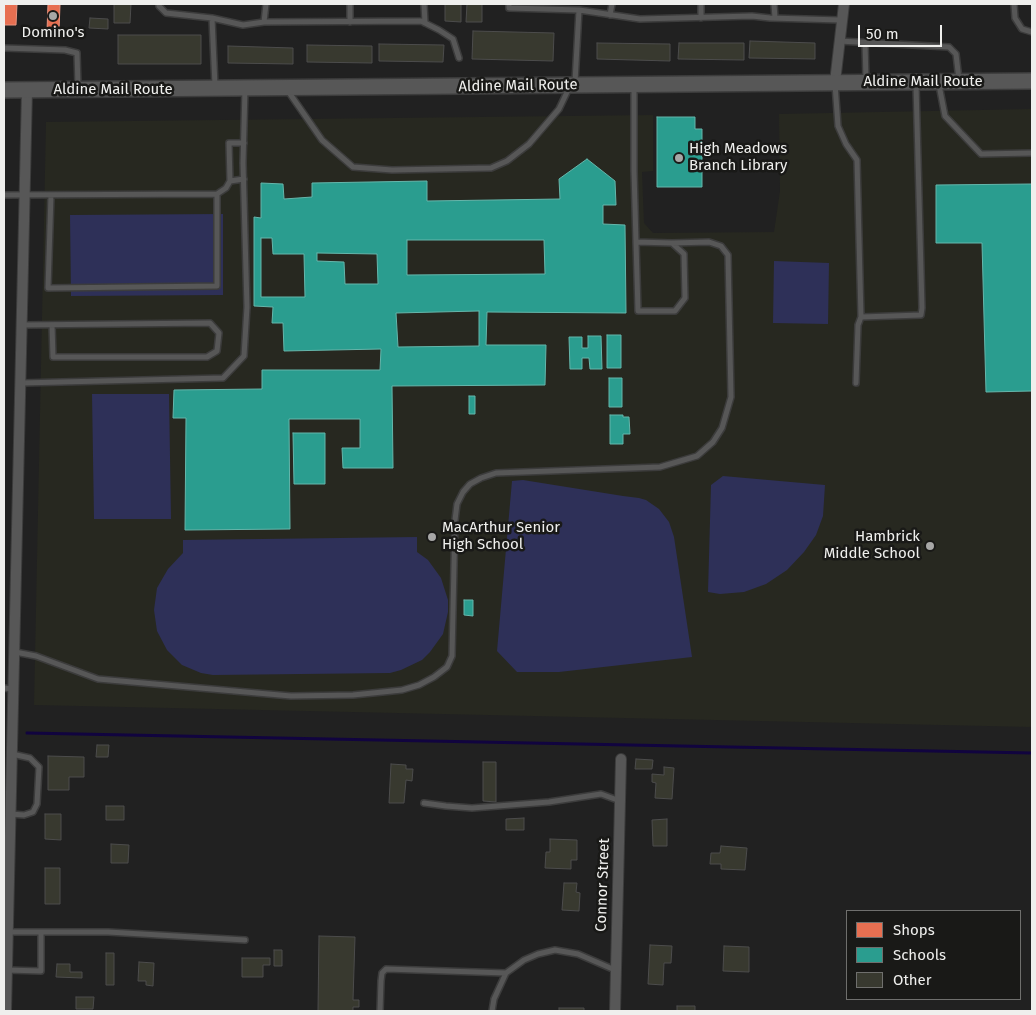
<!DOCTYPE html>
<style>
body{margin:0}
#map{position:relative;width:1036px;height:1015px;overflow:hidden;background:#212121;font-family:"Fira Sans",sans-serif}
canvas{display:block}
.frame{position:absolute;inset:0;border:5px solid #efefed;pointer-events:none}
.legend{position:absolute;left:846px;top:910px;width:175px;height:90px;box-sizing:border-box;background:#191917;border:1px solid #6f6f6d;margin:0;padding:6px 9px;list-style:none;font-size:15px;color:#efefed}
.legend li{display:flex;align-items:center;gap:10px;height:25px}
.legend b{width:25px;border:1px solid #6f6f6d}
.scale{position:absolute;left:858px;top:25px;width:84px;height:22px;box-sizing:border-box;border:2px solid #efefed;border-top:0;padding-left:6px;font-size:15px;line-height:18px;white-space:nowrap;color:#efefed;-webkit-text-stroke:4px #191917;paint-order:stroke}
</style>
<div id="map">
<canvas width="1036" height="1015"></canvas>
<div class="frame"></div>
<ul class="legend">
<li><b style="height:14px;background:#e76f51"></b>Shops</li>
<li><b style="height:14px;background:#2a9d8f"></b>Schools</li>
<li><b style="height:14px;background:#38392f"></b>Other</li>
</ul>
<div class="scale">50 m</div>
</div>
<script>
const c = document.querySelector('canvas').getContext('2d');
c.lineJoin = 'round';
function paint(path, color) { c.fillStyle = color; c.fill(path, 'evenodd'); }
const poly = rows => new Path2D(rows.map(r => 'M' + r).join(''));
function trace(path, color, width, dash) { c.strokeStyle = color; c.lineWidth = width; c.lineCap = dash ? 'butt' : 'round'; c.setLineDash(dash || []); c.stroke(path); }
function write(font, color, halo, rows, align = 'center') {
  c.font = font + ' "Fira Sans",sans-serif'; c.lineWidth = 5; c.setLineDash([]); c.textBaseline = 'middle'; c.strokeStyle = halo; c.fillStyle = color; for (const [text, x, y, turn = 0] of rows) {
    c.save(); c.translate(x, y); c.rotate((+turn || 0) * Math.PI / 180); c.textAlign = isNaN(turn) ? turn : align; if (halo) c.strokeText(text, 0, 0); c.fillText(text, 0, 0); c.restore();
  }
}
paint(poly([
 [1032,109,1032,727,34,705,46,122,653,115,653,171,642,172,644,223,653,233,774,232,780,191,779,114]
]), '#272820');
paint(poly([
 [223,214,223,295,71,296,70,215],
 [774,261,829,263,828,324,773,323],
 [92,394,169,394,171,519,94,519],
 [723,476,825,485,823,516,816,535,804,552,787,570,766,584,744,592,720,594,708,592,711,485],
 [523,480,623,496,639,498,646,500,659,509,669,522,674,537,692,657,559,672,517,672,497,651,512,481],
 [417,537,417,552,428,560,441,578,448,600,448,612,443,634,430,652,422,660,401,670,390,673,213,675,201,673,182,665,167,650,157,631,154,610,157,588,168,569,183,553,183,540]
]), '#2e3058');
const shops = poly([
 [4,4,17,4,16,25,4,25,4,4],
 [48,4,60,4,59,31,47,31,48,4]
]);
paint(shops, '#e76f51');
trace(shops, '#e99580', 1);
const schools = poly([
 [657,117,695,117,695,129,702,129,702,187,657,187,657,117],
 [587,159,615,181,616,205,603,205,603,224,625,225,626,313,487,312,486,345,546,345,545,385,392,386,393,468,343,468,342,448,360,448,360,419,289,419,290,529,185,530,186,418,173,418,174,390,262,389,262,370,380,370,381,349,284,351,283,323,272,323,273,307,254,306,254,217,261,218,261,183,283,184,284,199,312,197,312,183,427,181,427,201,560,199,559,179,587,159],
 [261,238,272,238,273,254,304,254,305,297,261,297,261,238],
 [407,240,544,240,545,274,407,275,407,240],
 [317,253,377,254,378,284,345,284,344,262,317,261,317,253],
 [479,311,479,346,398,347,396,313,479,311],
 [1032,184,1032,391,986,392,982,243,936,243,936,185,1032,184],
 [607,335,621,335,621,368,607,368,607,335],
 [588,336,601,336,602,369,590,369,589,358,582,358,582,369,570,369,569,337,582,337,582,348,588,348,588,336],
 [609,378,622,378,622,407,609,407,609,378],
 [469,396,475,396,475,414,469,414,469,396],
 [610,415,623,415,623,417,629,417,630,434,623,434,623,444,610,444,610,415],
 [293,433,325,433,325,484,294,484,293,433],
 [464,600,473,600,473,616,464,615,464,600]
]);
paint(schools, '#2a9d8f');
trace(schools, '#65b6ab', 1);
trace(poly([
 [27,733,1032,753]
]), '#11043f', 3);
const building = poly([
 [114,4,131,4,130,23,114,23,114,4],
 [445,4,461,4,461,22,445,21,445,4],
 [467,4,482,4,482,22,466,22,467,4],
 [90,18,108,19,108,29,89,28,90,18],
 [473,31,554,33,553,61,472,59,473,31],
 [118,35,201,35,201,64,118,64,118,35],
 [750,41,815,43,815,59,749,58,750,41],
 [597,43,670,44,670,61,597,59,597,43],
 [679,43,744,43,744,60,678,59,679,43],
 [379,44,444,45,443,62,379,61,379,44],
 [307,45,372,46,372,63,307,62,307,45],
 [228,46,293,48,293,64,228,63,228,46],
 [97,745,109,745,108,757,96,757,97,745],
 [48,756,84,757,84,777,69,777,69,790,48,790,48,756],
 [636,759,653,760,652,769,635,769,636,759],
 [483,762,496,762,496,802,483,801,483,762],
 [391,764,406,765,406,769,413,769,412,781,406,780,404,803,389,803,391,764],
 [664,767,674,768,672,799,655,798,656,783,652,782,652,774,664,775,664,767],
 [106,806,124,806,124,820,106,820,106,806],
 [45,814,61,814,61,840,45,839,45,814],
 [524,818,524,830,506,830,506,819,524,818],
 [667,819,667,846,653,846,652,820,667,819],
 [550,839,577,840,577,860,571,860,571,869,545,868,546,852,550,852,550,839],
 [111,844,129,845,128,863,111,863,111,844],
 [721,846,747,848,745,870,721,869,721,864,710,864,711,853,720,853,721,846],
 [45,868,60,868,60,904,45,904,45,868],
 [564,883,577,883,576,892,580,893,579,911,562,910,564,883],
 [319,936,355,937,353,1000,359,1000,359,1007,353,1007,353,1011,318,1011,319,936],
 [650,945,672,946,671,963,664,963,663,985,648,984,650,945],
 [724,946,749,947,749,972,723,971,724,946],
 [274,950,282,950,282,966,274,966,274,950],
 [106,953,114,953,114,985,106,985,106,953],
 [242,958,270,958,270,965,263,965,263,977,242,977,242,958],
 [139,962,154,963,153,986,146,985,146,981,138,981,139,962],
 [57,964,70,964,70,972,82,972,82,978,56,977,57,964],
 [76,997,94,997,93,1009,76,1009,76,997],
 [677,1006,695,1006,695,1011,677,1011,677,1006],
 [559,1008,584,1008,584,1011,559,1011,559,1008]
]);
paint(building, '#38392f');
trace(building, '#4c4c4c', 1);
const lane = poly([
 [159,4,159,6,166,13,212,18,215,86],
 [350,4,350,22],
 [424,4,425,23],
 [509,4,509,8,579,10,640,19,752,16,770,18,841,20],
 [774,4,775,18],
 [1014,4,1015,18,1022,29,1032,32],
 [610,15,612,4],
 [212,18,243,25,264,22,266,4],
 [701,18,701,4],
 [264,22,421,21,439,30,453,39,459,58],
 [839,41,949,47,956,54,959,80],
 [865,43,866,80],
 [4,48,65,50,77,53,78,86],
 [575,82,579,10],
 [835,84,838,126,846,144,857,160,861,317,858,325,856,383],
 [939,85,945,116,981,154,1032,153],
 [634,87,634,171,636,242,638,311,675,311,685,298,684,254,672,243,636,242],
 [288,91,322,140,353,167,392,170,491,168,507,161,529,144,559,109,569,88],
 [230,181,229,143,244,143],
 [217,194,226,188,230,181,244,179],
 [4,195,217,194,217,286,48,288,51,195],
 [861,317,921,315,922,308,916,85],
 [22,325,210,323,219,333,217,351,207,357,53,357,52,325],
 [21,383,223,378,244,356,247,307,243,163,245,89],
 [15,652,36,656,98,679,291,696,353,695,402,690,419,685,434,677,447,667,452,656,455,520,457,504,463,492,470,484,481,478,496,473,660,467,697,456,713,442,722,428,731,397,728,255,721,246,709,242,672,243],
 [4,688,13,689],
 [424,803,446,806,472,808,549,802,601,794,620,801],
 [11,814,24,815,33,812,37,804,39,767,30,758,12,754],
 [8,932,108,932,245,940],
 [7,970,41,971,41,932],
 [380,1011,381,981,382,973,386,969,506,973],
 [492,1011,494,999,506,973,524,960,538,954,555,950,578,954,615,970]
]);
const street = poly([
 [835,82,844,4],
 [6,1011,27,90],
 [615,1011,621,759]
]);
const secondary = poly([
 [4,90,1032,81]
]);
trace(lane, '#3c3c3c', 8);
trace(street, '#3c3c3c', 12);
trace(secondary, '#3c3c3c', 18);
trace(lane, '#575757', 5);
trace(street, '#575757', 10);
trace(secondary, '#575757', 15);
for (const [x, y, r, color] of [
 [53,16,5,"#a7a7a6"],
 [679,158,5,"#a7a7a6"],
 [432,537,5,"#a7a7a6"],
 [930,546,5,"#a7a7a6"]
]) { const dot = new Path2D(); dot.arc(x, y, r, 0, 2 * Math.PI); c.fillStyle = color; c.fill(dot); trace(dot, '#191917', 2); }
write('15px', '#efefed', '#191917', [
 ["Domino's",53,33,"center"],
 ["High Meadows",689,149],
 ["Branch Library",689,166],
 ["MacArthur Senior",442,528],
 ["High School",442,545],
 ["Hambrick",920,537,"right"],
 ["Middle School",920,554,"right"]
], 'left');
write('15px', '#efefed', '#191917', [
 ["Aldine Mail Route",923,82],
 ["Aldine Mail Route",518,86,-1],
 ["Aldine Mail Route",113,90],
 ["Connor Street",603,885,-88]
]);
</script>
